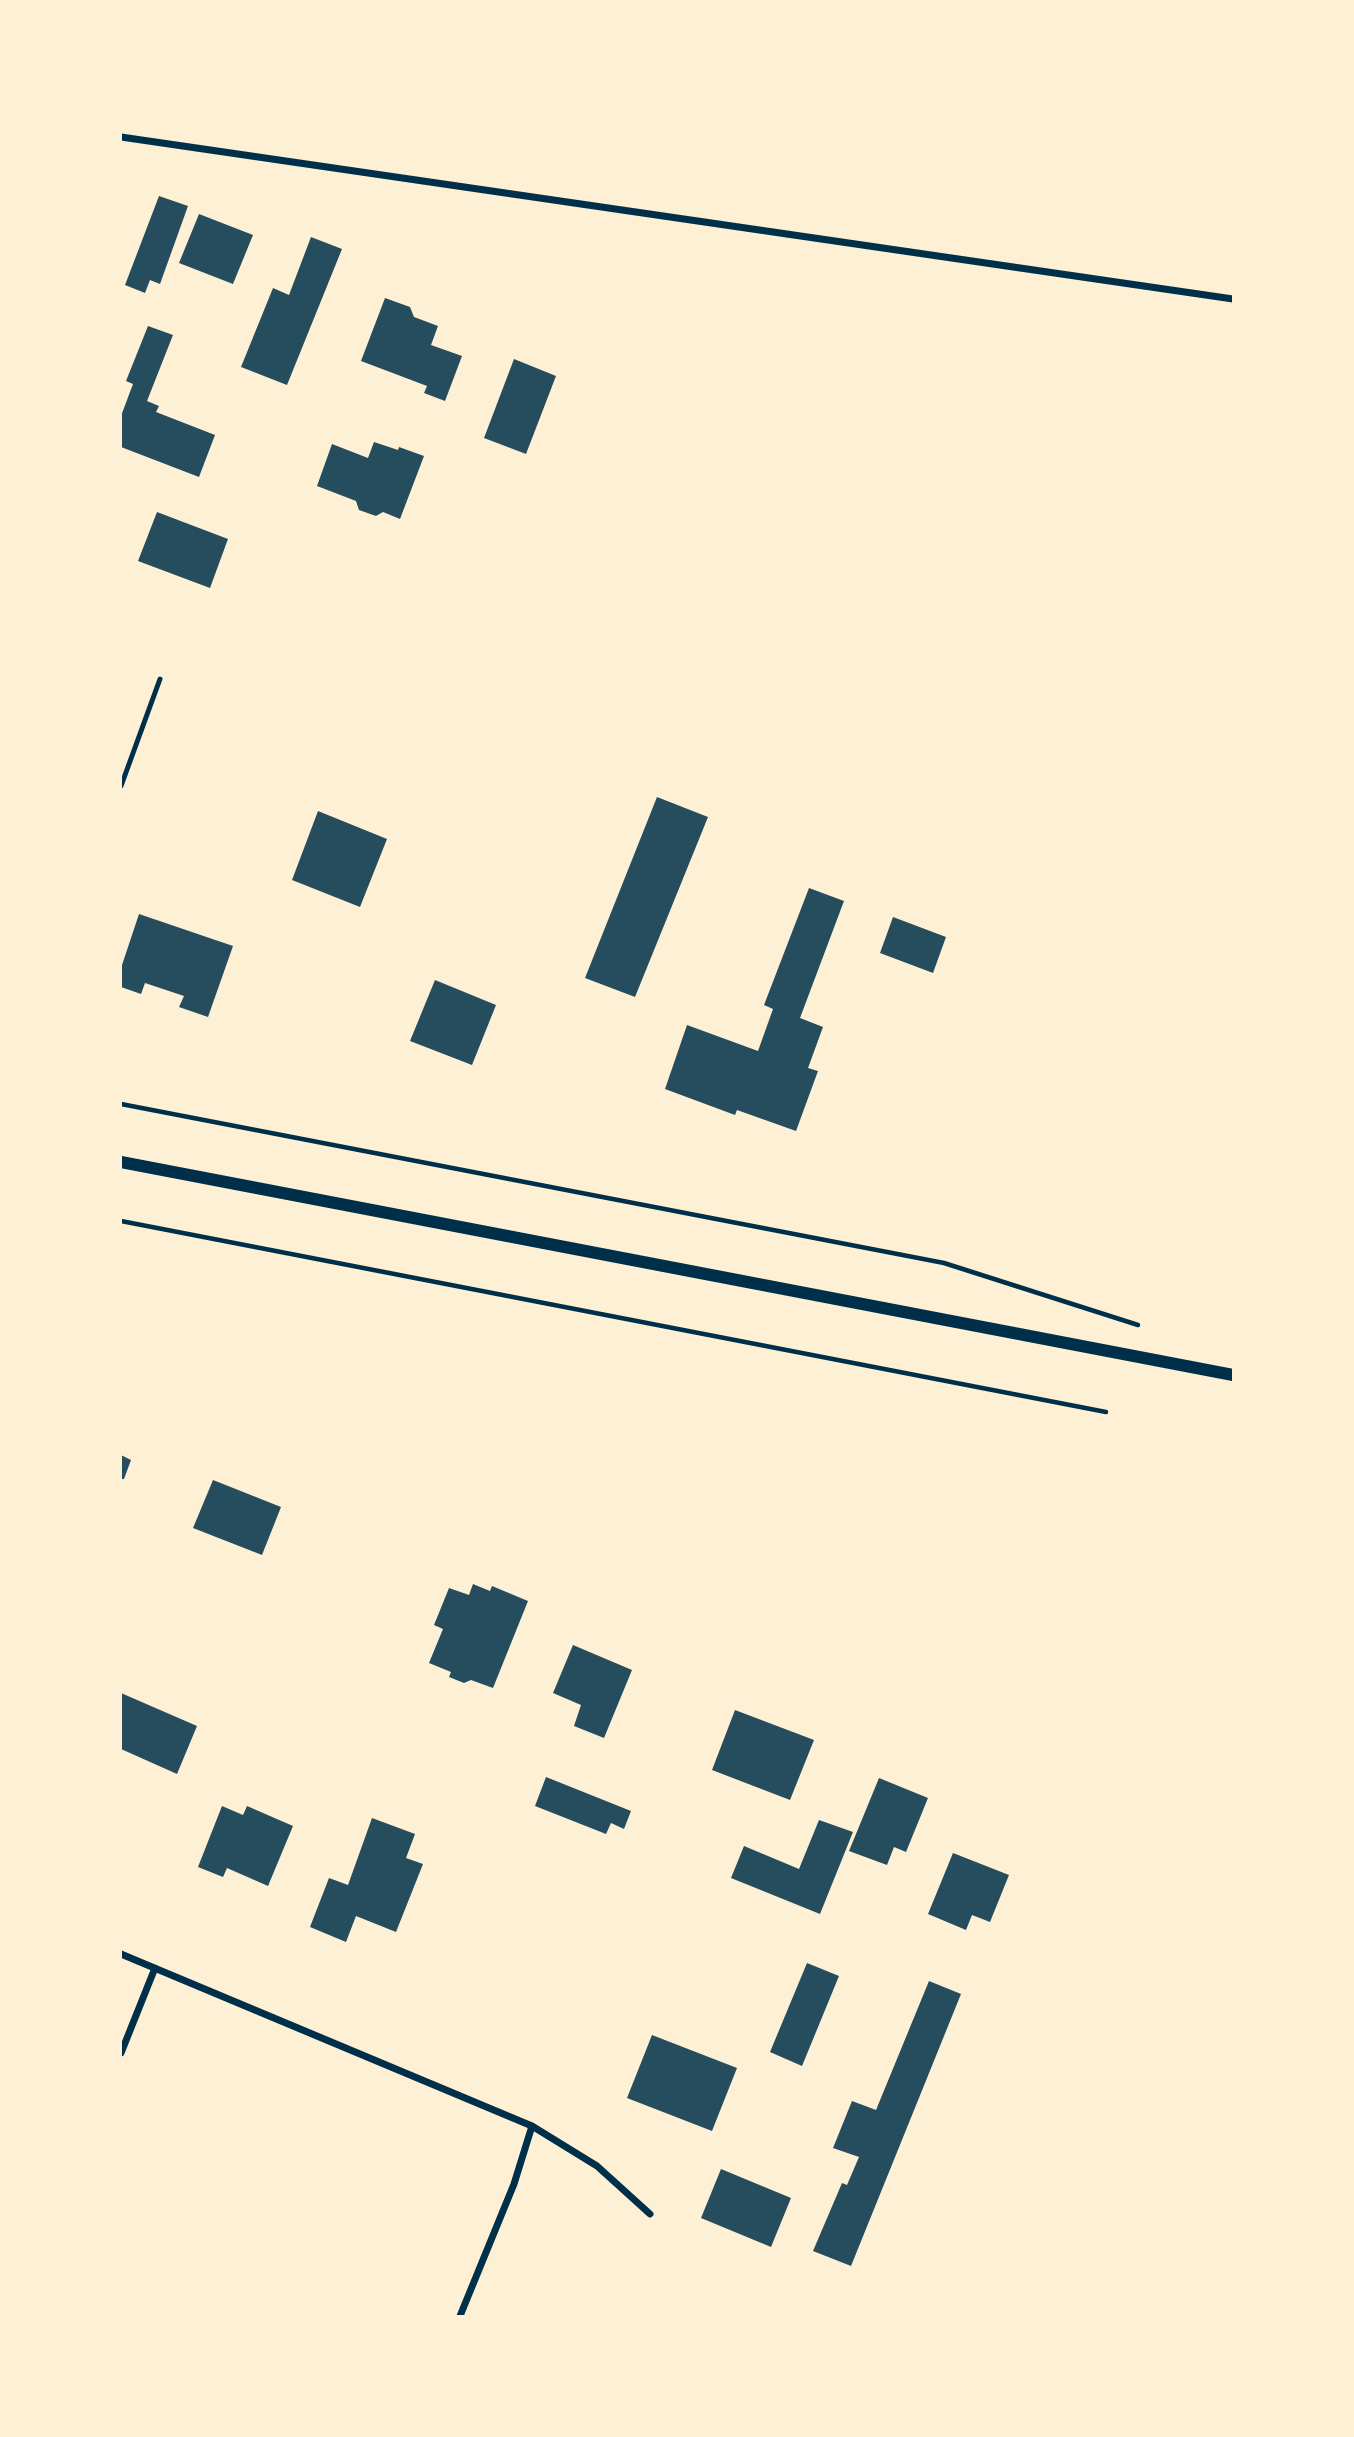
<!DOCTYPE html>
<style>
body{margin:0}
#map{position:relative;width:1354px;height:2437px;overflow:hidden;background:#fdf0d5;font-family:"PT Sans Narrow",sans-serif}
canvas{display:block}
.frame{position:absolute;inset:0;border:122px solid #fdf0d5;pointer-events:none}
</style>
<div id="map">
<canvas width="1354" height="2437"></canvas>
<div class="frame"></div>
</div>
<script>
const c = document.querySelector('canvas').getContext('2d');
c.lineJoin = 'round';
function paint(path, color) { c.fillStyle = color; c.fill(path, 'evenodd'); }
const poly = rows => new Path2D(rows.map(r => 'M' + r).join(''));
function trace(path, color, width, dash) { c.strokeStyle = color; c.lineWidth = width; c.lineCap = dash ? 'butt' : 'round'; c.setLineDash(dash || []); c.stroke(path); }
paint(poly([
 [159,196,188,206,160,284,150,280,145,293,125,285],
 [199,214,253,235,233,284,179,263],
 [311,237,342,249,287,385,241,367,273,288,289,295],
 [385,298,410,307,414,317,438,326,431,345,462,356,445,401,424,393,427,386,361,361],
 [148,326,173,335,147,401,159,406,156,412,215,435,199,477,121,447,121,416,133,384,126,381],
 [514,359,556,376,526,454,484,438],
 [374,442,398,450,399,447,424,456,400,519,383,512,376,516,359,510,356,501,317,486,332,444,368,458],
 [157,512,228,539,210,588,138,561],
 [657,797,708,817,635,997,585,978],
 [318,811,387,839,360,907,292,880],
 [809,888,844,901,800,1018,823,1027,808,1068,818,1071,796,1131,737,1110,735,1115,665,1089,687,1025,758,1051,773,1009,764,1005],
 [139,914,233,946,208,1017,179,1007,184,996,145,983,141,994,121,987,121,968],
 [893,917,946,937,933,973,880,953],
 [435,980,496,1005,472,1065,410,1041],
 [121,1455,131,1460,124,1479,121,1479],
 [213,1480,281,1507,262,1555,193,1528],
 [473,1584,490,1591,492,1586,528,1601,493,1688,471,1680,464,1683,449,1677,451,1672,429,1663,443,1629,434,1625,449,1588,469,1595],
 [573,1645,632,1670,604,1738,574,1726,581,1705,553,1693],
 [121,1693,197,1726,177,1774,121,1749],
 [735,1710,814,1740,790,1800,712,1770],
 [546,1777,631,1811,624,1829,611,1823,606,1834,535,1806],
 [879,1778,928,1798,906,1852,894,1847,887,1865,849,1851],
 [222,1806,243,1815,247,1806,293,1826,268,1886,227,1868,223,1877,198,1867],
 [372,1818,415,1834,406,1858,423,1864,396,1932,356,1916,346,1942,310,1927,329,1878,348,1885],
 [819,1820,853,1832,820,1914,731,1878,744,1846,799,1869],
 [953,1853,1009,1875,990,1922,972,1915,966,1930,928,1914],
 [807,1963,839,1976,802,2066,770,2052],
 [929,1981,961,1994,851,2266,813,2251,842,2183,847,2185,859,2157,833,2148,852,2101,876,2110],
 [652,2035,737,2068,712,2131,627,2098],
 [721,2169,791,2198,771,2247,701,2218]
]), '#264d5e');
trace(poly([
 [121,1104,944,1263,1138,1325],
 [121,1221,1106,1412]
]), '#003049', 4.5);
trace(poly([
 [121,786,160,679]
]), '#003049', 5);
trace(poly([
 [121,137,1233,299],
 [121,1954,532,2126,597,2166,650,2214],
 [121,2053,155,1968],
 [460,2316,514,2184,532,2126]
]), '#003049', 7);
trace(poly([
 [121,1162,1233,1375]
]), '#003049', 12);
</script>
